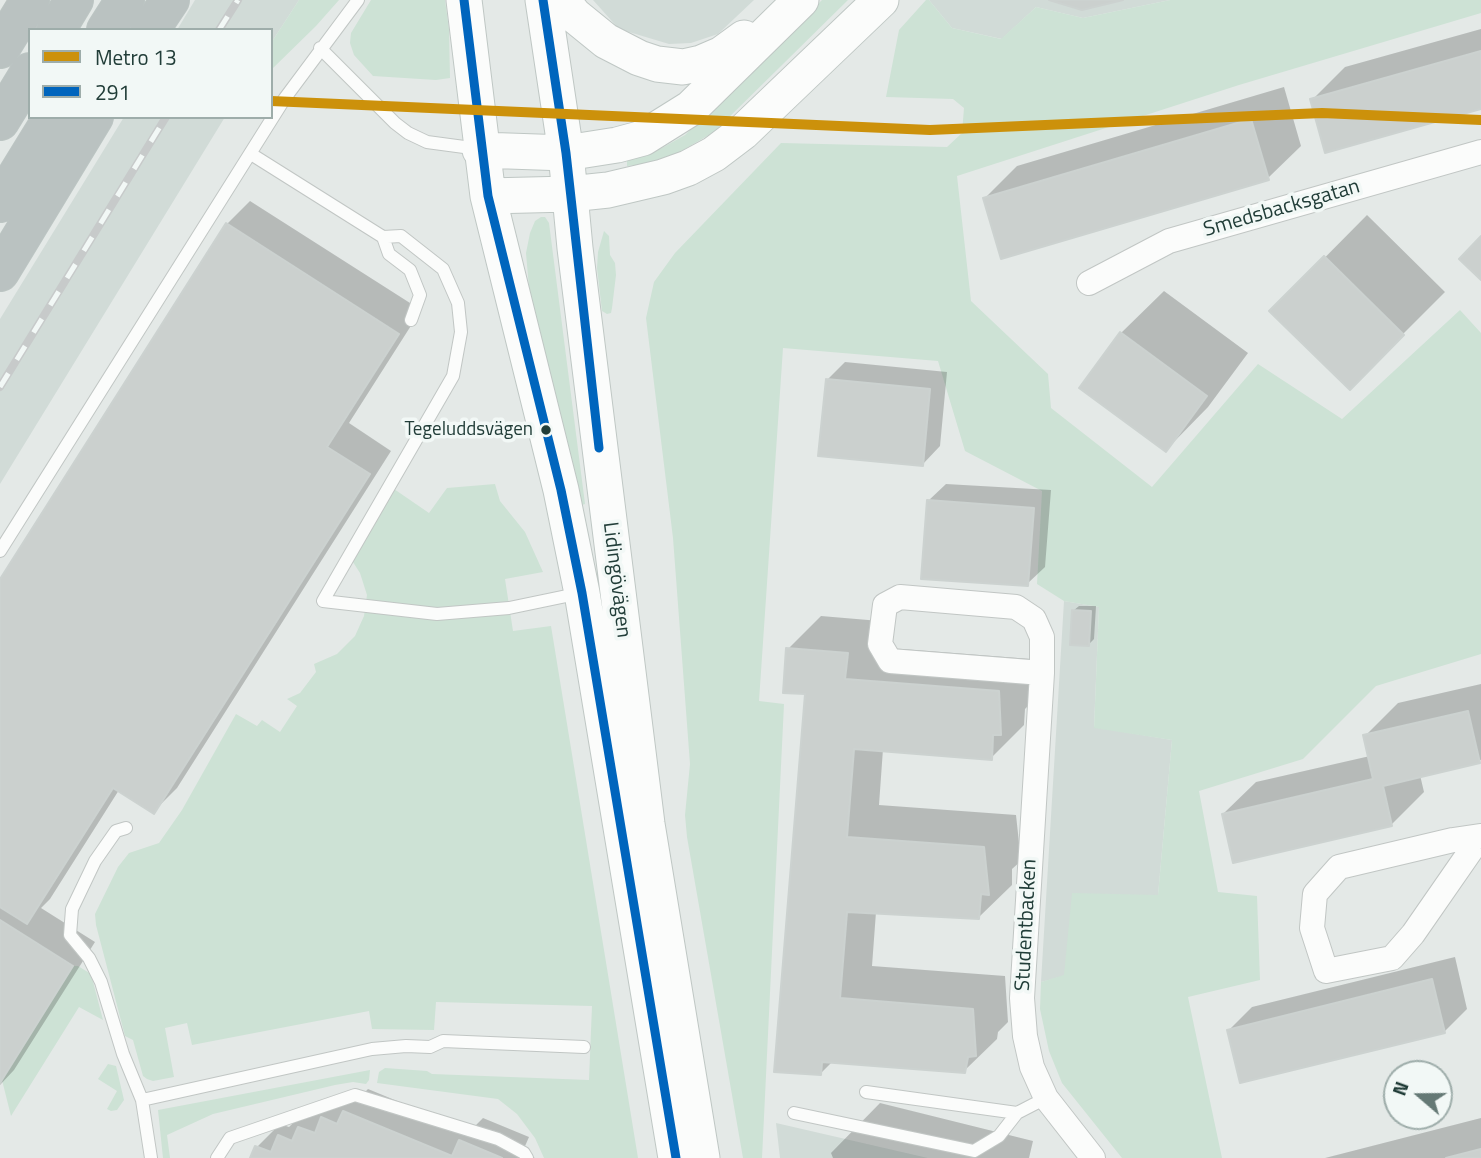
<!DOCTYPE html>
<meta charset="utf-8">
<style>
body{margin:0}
#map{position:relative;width:1481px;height:1158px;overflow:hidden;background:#e4e9e7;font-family:"Titillium Web",sans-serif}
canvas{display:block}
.legend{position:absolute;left:28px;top:28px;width:245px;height:91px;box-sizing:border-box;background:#f2f8f6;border:2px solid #9eadaa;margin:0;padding:9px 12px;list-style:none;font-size:21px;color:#213d38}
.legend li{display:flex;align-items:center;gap:14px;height:35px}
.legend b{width:35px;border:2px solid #9eadaa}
.north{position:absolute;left:1383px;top:1060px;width:70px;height:70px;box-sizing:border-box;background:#f2f8f6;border:2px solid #9eadaa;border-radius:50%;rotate:290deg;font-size:19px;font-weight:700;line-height:28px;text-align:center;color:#213d38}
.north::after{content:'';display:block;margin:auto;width:24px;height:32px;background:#657975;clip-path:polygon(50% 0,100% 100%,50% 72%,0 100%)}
</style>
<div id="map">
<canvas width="1481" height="1158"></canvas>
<ul class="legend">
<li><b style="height:9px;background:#cc910b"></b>Metro 13</li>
<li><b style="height:9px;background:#0065bd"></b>291</li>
</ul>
<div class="north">N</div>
</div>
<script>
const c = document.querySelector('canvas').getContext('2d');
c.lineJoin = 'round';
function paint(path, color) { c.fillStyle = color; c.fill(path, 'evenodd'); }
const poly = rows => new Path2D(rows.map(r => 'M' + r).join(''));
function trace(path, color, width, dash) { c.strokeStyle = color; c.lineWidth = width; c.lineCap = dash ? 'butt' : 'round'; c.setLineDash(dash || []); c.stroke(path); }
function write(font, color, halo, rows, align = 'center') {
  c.font = font + ' "Titillium Web",sans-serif'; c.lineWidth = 7; c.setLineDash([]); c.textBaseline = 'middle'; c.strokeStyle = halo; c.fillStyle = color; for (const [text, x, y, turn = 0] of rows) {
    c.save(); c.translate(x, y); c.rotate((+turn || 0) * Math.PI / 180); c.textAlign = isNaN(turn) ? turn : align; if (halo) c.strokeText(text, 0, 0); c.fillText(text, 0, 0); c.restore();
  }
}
paint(poly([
 [195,0,299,0,271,43,271,30,177,30],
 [593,0,754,0,718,34,691,43,669,44,619,29],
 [929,0,1170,0,1083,18,1036,7,1002,39,952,28],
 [124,117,225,117,0,484,0,319],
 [1064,601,1099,607,1094,727,1172,740,1158,895,1064,976,1041,982],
 [776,1123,928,1158,780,1158]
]), '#d1dbd7');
paint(poly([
 [299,0,339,0,316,26,271,70,271,43],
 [371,0,445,0,449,29,450,78,436,80,373,76,354,55,350,43,351,33],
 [822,0,848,0,714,132,678,153,644,164,627,166,627,161,662,148,685,135],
 [926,0,929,0,952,28,1001,39,1036,7,1083,18,1170,0,1481,0,1481,13,1239,85,957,176,971,301,1048,374,1051,408,1152,487,1258,364,1342,419,1460,310,1481,333,1481,654,1376,686,1303,759,1199,791,1218,892,1257,896,1260,980,1188,997,1222,1158,1122,1158,1062,1083,1049,1051,1040,1009,1041,982,1064,975,1072,893,1158,895,1172,740,1094,728,1099,607,1064,601,1037,584,1042,491,965,451,938,361,783,348,759,701,784,704,762,1158,743,1158,687,837,685,815,690,764,673,538,646,318,654,282,675,253,781,143,947,147,962,133,964,108,953,99,886,97,899,30],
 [541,217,545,217,549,223,585,504,582,505,530,299,526,253,530,233,535,221],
 [604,231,609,236,610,255,615,263,616,275,612,308,611,313,607,314,602,311,597,268,598,252],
 [495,484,500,501,525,532,543,572,505,579,513,631,551,626,638,1158,544,1158,535,1138,517,1114,498,1099,377,1083,379,1072,385,1068,427,1071,432,1074,589,1080,592,1006,436,1002,434,1030,372,1029,369,1011,192,1045,187,1023,165,1028,174,1077,153,1081,147,1079,143,1076,133,1040,125,1036,96,925,95,914,118,867,129,853,159,843,182,810,236,714,257,726,262,720,280,732,297,706,287,699,300,693,316,672,314,664,337,654,355,636,364,616,367,595,360,573,351,559,394,489,429,513,447,488],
 [73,966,78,966,91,974,103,1020,79,1007,11,1116,2,1080],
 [108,1064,116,1066,124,1100,117,1110,111,1111,107,1109,117,1091,98,1079],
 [370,1070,369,1080,366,1084,353,1082,335,1085,213,1114,167,1135,170,1158,163,1158,158,1110]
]), '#cde2d5');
paint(poly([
 [1481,29,1481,107,1312,100,1345,67],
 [1284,87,1301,146,1268,178,985,198,1017,166],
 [250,201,421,310,349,423,391,451,177,788,154,811,119,790,50,899,41,908,95,942,14,1070,0,1085,0,582,227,224],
 [1367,215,1445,292,1392,345,1272,311],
 [1164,291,1248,353,1208,407,1166,450,1121,333],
 [845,362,947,372,940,446,923,464,827,380],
 [946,484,1051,490,1045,567,1027,584,928,501],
 [1079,606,1096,606,1094,639,1089,644,1073,611],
 [821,616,880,621,877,647,1031,659,1033,701,1025,709,1024,725,991,758,883,749,879,805,1016,815,1021,861,1012,869,1012,885,979,917,876,912,872,966,1005,976,1008,1022,998,1032,997,1039,964,1071,833,1061,821,1073,807,693,788,649],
 [1481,684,1481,760,1420,775,1424,792,1391,825,1223,814,1256,782,1370,756,1365,736,1398,703],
 [1455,957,1467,1009,1444,1032,1229,1030,1252,1007],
 [368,1089,470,1131,483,1118,529,1137,522,1153,535,1158,252,1158,257,1147,280,1124,289,1127,303,1113,357,1100],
 [880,1103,1033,1141,1029,1158,833,1158,831,1153],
 [1481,1118,1481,1158,1325,1158]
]), '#0003');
const building = poly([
 [1049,0,1123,0,1082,10,1049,0],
 [1481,51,1481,109,1325,153,1310,99,1481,51],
 [1251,119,1269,180,1001,259,983,198,1251,119],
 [226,223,399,334,327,447,370,474,154,814,113,788,27,924,0,907,0,579,226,223],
 [1481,236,1481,280,1459,259,1481,236],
 [1324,256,1404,335,1350,390,1269,311,1324,256],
 [1120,332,1207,396,1166,452,1079,388,1120,332],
 [826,379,930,389,923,466,818,456,826,379],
 [927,500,1034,508,1028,586,921,579,927,500],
 [1072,610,1091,611,1089,646,1070,645,1072,610],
 [786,648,848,653,845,679,999,691,1001,735,993,735,992,760,854,749,847,837,984,847,989,895,981,894,979,919,847,912,840,998,973,1009,976,1056,968,1057,965,1073,822,1062,821,1075,774,1072,805,694,783,693,786,648],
 [1468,711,1480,763,1383,786,1392,826,1233,863,1222,814,1373,779,1363,735,1468,711],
 [0,920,73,966,0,1083,0,920],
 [1432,979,1445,1033,1240,1083,1227,1030,1432,979],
 [343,1111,452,1156,459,1140,502,1158,250,1158,255,1146,271,1152,278,1135,292,1141,298,1127,315,1133,321,1117,337,1124,343,1111],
 [1481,1149,1481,1158,1446,1158,1481,1149]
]);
paint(building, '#cbd0ce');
trace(building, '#ccd2d0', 2);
const service = poly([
 [320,48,395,123,408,133,427,142,479,149],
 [251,154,383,237,389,254,410,270,420,295,411,320],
 [383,237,401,236,443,269,458,303,461,332,453,376,323,601,437,614,509,608,581,593],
 [0,551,285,98,358,0],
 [126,828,116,831,95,861,72,909,70,935,89,958,101,982,123,1054,142,1100,151,1158],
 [866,1092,1017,1113,1046,1098],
 [142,1100,372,1049,406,1046,430,1047,443,1041,584,1047],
 [794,1113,974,1151,999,1136,1017,1113],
 [217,1158,230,1138,355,1095,498,1139,524,1153,527,1158]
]);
const minor = poly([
 [1089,283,1169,241,1481,152],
 [1042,673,890,661,880,644,885,605,900,597,1016,607,1034,619,1042,637,1042,673,1022,998,1025,1036,1032,1067,1046,1098,1093,1158],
 [1480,836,1453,840,1339,867,1315,894,1312,928,1326,971,1392,958,1413,934,1481,836]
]);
const secondary = poly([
 [464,0,488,196,561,490,582,593,676,1158],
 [543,0,566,153,575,248,647,824,702,1158],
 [562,0,574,15,606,41,639,58,657,64,683,67,701,63,722,54,744,38],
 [480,150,566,153,617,145,643,138,691,108,801,0],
 [488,196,570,194,608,190,663,177,688,168,714,154,743,132,881,0]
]);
const motorway = poly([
 [56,30,74,0],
 [106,30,125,0],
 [150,30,170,0],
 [0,49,30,0],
 [0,121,30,72],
 [0,203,53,117],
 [0,272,94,117]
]);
trace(service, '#c1c6c4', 14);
trace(minor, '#c1c6c4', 26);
trace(secondary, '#bfc7c4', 37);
trace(motorway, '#bcc5c3', 40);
trace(service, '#fbfcfb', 12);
trace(minor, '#fbfcfb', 24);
trace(secondary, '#fbfcfb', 35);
trace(motorway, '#bac2c1', 38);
const rail = poly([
 [219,30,238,0],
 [0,387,166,117]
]);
trace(rail, '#c7caca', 8);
trace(rail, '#f2f8f6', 5, [16]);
trace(poly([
 [464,0,488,196,561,490,582,593,676,1158],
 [543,0,566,153,599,448]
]), '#0065bd', 9);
trace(poly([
 [271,101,930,130,1322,113,1481,120]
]), '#cc910b', 10);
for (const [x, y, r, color] of [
 [546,430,6,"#213d38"]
]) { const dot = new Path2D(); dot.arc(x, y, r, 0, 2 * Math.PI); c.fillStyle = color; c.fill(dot); trace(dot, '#f2f8f6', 2.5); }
write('19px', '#213d38', '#f2f8f6', [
 ["Tegeluddsvägen",533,430]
], 'right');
write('21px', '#213d38', '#f2f8f6', [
 ["Smedsbacksgatan",1282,209,-16],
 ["Lidingövägen",616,580,83],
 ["Studentbacken",1027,925,-87]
]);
</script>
